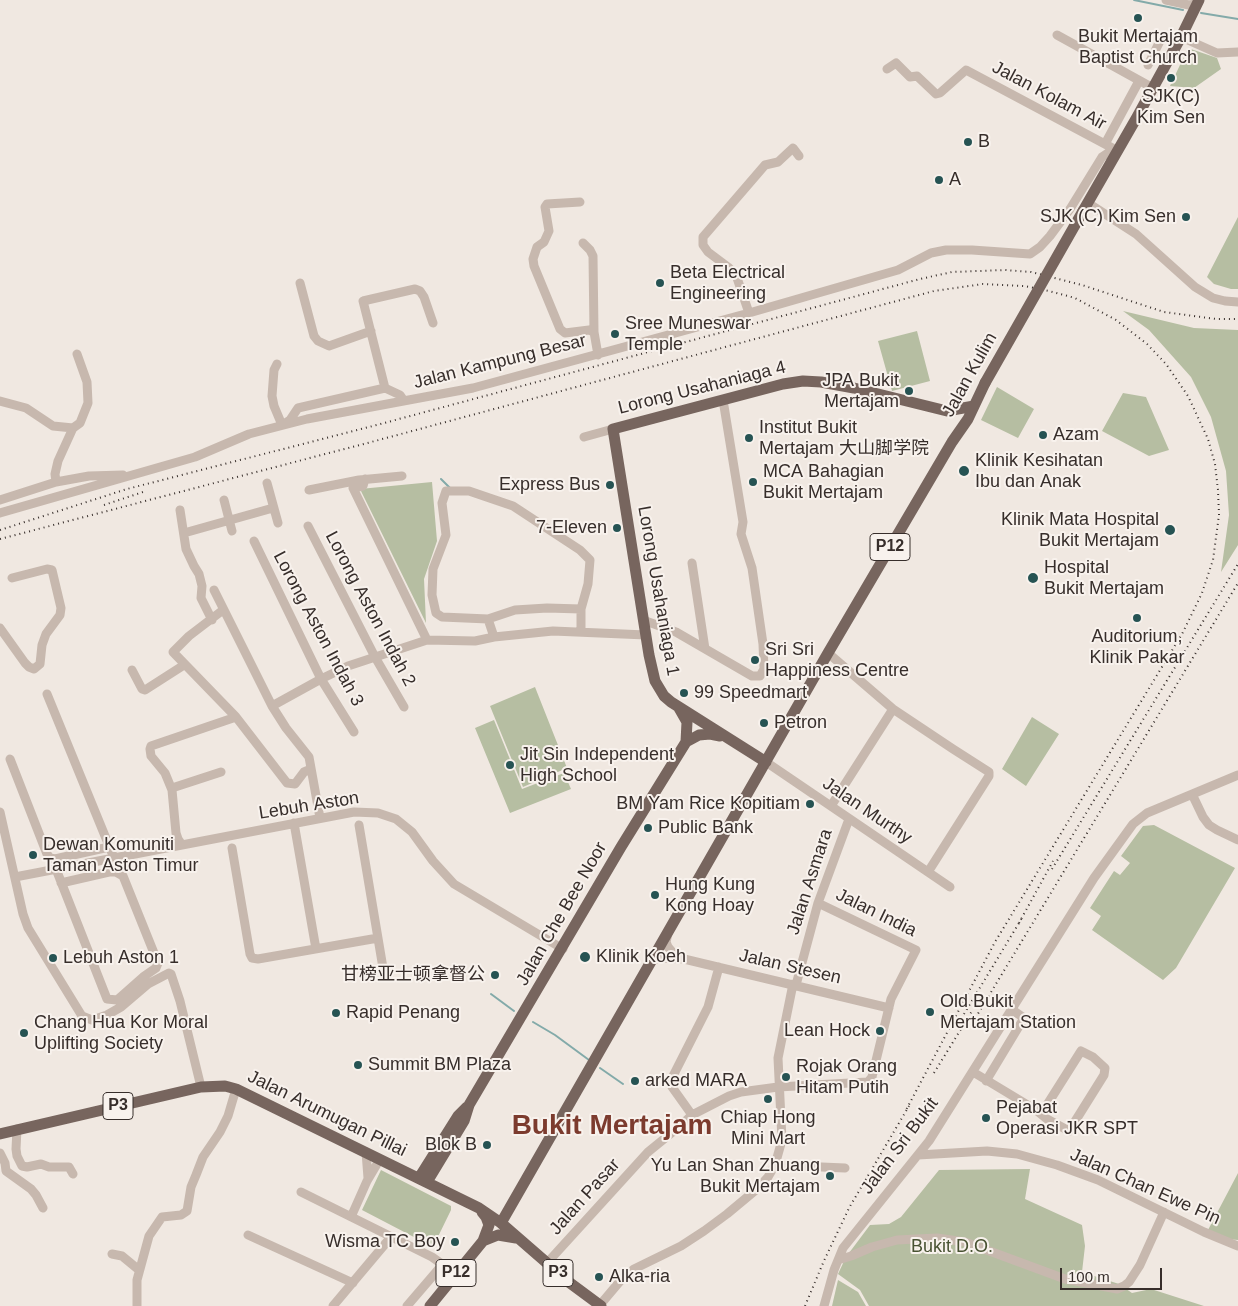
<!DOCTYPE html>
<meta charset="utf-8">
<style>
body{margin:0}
#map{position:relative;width:1238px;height:1306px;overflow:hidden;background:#f0e8e1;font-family:Helvetica,sans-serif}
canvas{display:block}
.scale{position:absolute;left:1060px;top:1268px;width:102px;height:22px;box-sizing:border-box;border:2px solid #372e2b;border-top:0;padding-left:6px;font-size:15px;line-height:18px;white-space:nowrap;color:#372e2b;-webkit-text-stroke:4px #f8f2ed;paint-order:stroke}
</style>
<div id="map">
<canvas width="1238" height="1306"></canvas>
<div class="scale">100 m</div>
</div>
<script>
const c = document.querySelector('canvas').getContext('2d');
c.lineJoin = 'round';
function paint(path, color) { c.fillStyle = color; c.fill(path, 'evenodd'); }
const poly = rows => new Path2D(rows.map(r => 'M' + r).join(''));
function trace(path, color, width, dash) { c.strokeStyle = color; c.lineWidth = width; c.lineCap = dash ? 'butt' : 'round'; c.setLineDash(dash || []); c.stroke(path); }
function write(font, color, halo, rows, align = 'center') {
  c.font = font + ' Helvetica,"Noto Sans SC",sans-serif'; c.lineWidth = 4; c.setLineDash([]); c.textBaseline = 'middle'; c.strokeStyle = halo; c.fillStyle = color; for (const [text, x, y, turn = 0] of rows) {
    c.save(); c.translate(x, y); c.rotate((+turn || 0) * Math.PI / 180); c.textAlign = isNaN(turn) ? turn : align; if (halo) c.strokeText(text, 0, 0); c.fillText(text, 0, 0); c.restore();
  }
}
paint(poly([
 [1188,48,1217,58,1221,69,1194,88,1170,86],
 [1238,217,1238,289,1231,289,1214,284,1207,277],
 [1123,311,1194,328,1238,330,1238,545,1221,572,1229,515,1226,471,1211,417,1191,377,1149,330],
 [917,331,930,381,892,391,878,341],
 [997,387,1034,409,1018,438,981,420],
 [1123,393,1146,397,1169,450,1149,456,1102,431],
 [432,482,437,541,424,579,426,623,360,489],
 [535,687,567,768,523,787,490,706],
 [1032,717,1059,734,1026,786,1002,769],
 [494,720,522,789,564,773,571,789,510,813,475,728],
 [1154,825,1235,868,1176,968,1163,980,1092,930,1101,916,1090,908,1114,871,1120,875,1130,863,1121,856,1143,826],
 [1030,1169,1025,1199,1082,1225,1085,1246,1082,1272,1119,1284,1132,1293,1151,1289,1204,1306,869,1306,860,1290,838,1274,846,1257,870,1225,889,1224,901,1217,939,1170],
 [381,1170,451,1206,451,1210,433,1247,362,1210],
 [1238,1173,1238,1240,1227,1239,1208,1230],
 [838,1280,858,1292,866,1306,832,1306]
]), '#b6bea2');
trace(poly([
 [1134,0,1183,10],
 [1201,13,1238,19],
 [441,479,450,488],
 [491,994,514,1011],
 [533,1022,555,1035,589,1060],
 [600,1068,623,1084]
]), '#83aaa9', 2);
trace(poly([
 [1166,0,1189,5,1196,4],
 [1057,35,1153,88],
 [1181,37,1217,53,1238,52],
 [1148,65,1161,39],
 [887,69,896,63,910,77,917,76,936,94,940,93,966,70,1118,151],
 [1105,144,1139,81],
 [580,202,547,204,545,207,549,231,544,242,537,247,533,259,534,266,560,329,565,333,589,330,594,332,598,355],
 [1088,203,1136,234,1195,287,1213,298,1225,301,1238,302],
 [583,243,590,250,593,256,594,332],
 [300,283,314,336,318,341,329,346,371,331],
 [749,313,736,275,728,267,708,252,703,245,703,237,765,165,778,162,793,148,799,156],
 [277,364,274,370,272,396,274,406,282,425,290,420,298,408,385,388],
 [0,401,26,408,53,426,73,428],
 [404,401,400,395,385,388,363,301,415,289,420,291,424,297,433,323],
 [584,437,613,429],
 [365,479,363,486,353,488,427,640],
 [56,482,55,474,58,461,73,428,80,423,88,403,87,382,77,354],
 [267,483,278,523],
 [309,490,359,480,402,476],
 [0,500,56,482,89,476,123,475],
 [224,500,232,531],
 [180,510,186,549,194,566,199,574,202,586,201,598,212,620],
 [0,513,195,457,249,434,307,419,473,388,749,313,898,270,931,253,946,250,972,250,1030,254,1040,247,1050,236,1070,209,1102,157,1108,153,1118,151],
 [308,526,375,657,404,707],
 [184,533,273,508],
 [254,541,321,679,354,732],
 [692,563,705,649],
 [214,590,272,706,286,728,309,757,320,818],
 [223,610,189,636,173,652,236,717,287,783,295,784,304,772,311,769],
 [488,619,494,637],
 [643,620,676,632,752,676,760,676,764,669,763,644,752,568,741,534,743,522,723,400],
 [0,628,25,663,29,667,34,669,40,664,42,645,46,634,60,615,61,608,52,570,47,569,12,578],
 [581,632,581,609,588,584,590,560,580,550,513,506,469,491,446,491,442,503,446,535,433,569,432,595,436,613,442,617,488,619,515,610,547,608,581,609],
 [828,653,893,709,953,749,989,772,989,776,928,872],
 [132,670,142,689,145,690,184,665],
 [47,694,114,858],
 [272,706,321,679,348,666,427,640,475,641,494,637,553,631,646,635],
 [10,759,47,854,50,858,55,859,109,847],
 [766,762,950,887],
 [172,788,221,772],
 [1192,794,1203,817,1209,825,1217,830,1238,840],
 [831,806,893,709],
 [0,812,23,914,28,928,82,1016,92,1020,107,1015,121,1007,148,984,169,973,171,974,180,1001,201,1087],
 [294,823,316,949],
 [359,825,383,968],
 [182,845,178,839,176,833,172,790,165,773,151,756,150,749,151,746,236,717],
 [232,848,250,954,252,958,258,959,378,938],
 [56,869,107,999,117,1000,143,977,156,968,158,963,123,876,116,872,109,872,61,883],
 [15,877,354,812,378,813,396,819,412,832,433,861,454,884,563,949],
 [668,933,666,942,668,947,674,954,682,958],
 [651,961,659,958,684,959,889,1008],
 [796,985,818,903,849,819],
 [973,1072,1036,1110,1045,1108,1081,1051,1093,1057,1105,1068,1104,1075,1069,1131,1047,1119,1036,1110],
 [986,1081,1024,1018,1011,1009],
 [692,1115,672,1087,671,1080,708,1007,719,967],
 [17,1129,16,1149,17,1156,22,1166,27,1167,41,1164,49,1167,69,1167,73,1174],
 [366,1152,368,1178],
 [0,1153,5,1163,6,1171,31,1189,36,1195,43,1208],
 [918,1155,987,1151,1017,1154,1057,1165,1098,1180,1204,1232,1238,1246],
 [775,1165,845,1168],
 [301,1192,432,1257,456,1274],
 [351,1217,367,1181,380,1159],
 [248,1235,353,1283],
 [112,1254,122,1256,139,1270],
 [838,1260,851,1256,872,1247,897,1240,937,1238,965,1242,1065,1279,1117,1289,1124,1286,1129,1282,1140,1265,1164,1212],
 [547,1263,648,1152,680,1126,692,1115,729,1096,741,1092,778,1087,868,1082,872,1077,891,999,916,950,818,903],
 [600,1305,621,1280,634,1269,681,1246,704,1231,727,1214,757,1189,768,1177,775,1165,782,1140,778,1058,793,984],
 [137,1306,137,1280,149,1236,162,1217,181,1215,187,1211,191,1187,196,1175,203,1157,220,1132,228,1116,236,1089],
 [333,1306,391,1237],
 [407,1306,443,1264],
 [824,1306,834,1270,843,1248,929,1141,1094,878,1133,824,1147,813,1238,775]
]), '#c7b8ae', 9);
trace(poly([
 [1083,211,1137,117,1181,37,1199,0],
 [686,742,699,735,710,734,720,736],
 [766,762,671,702,664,696,655,681,649,655,613,429,783,384,803,381,821,382,854,388,947,411,974,406],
 [0,1134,201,1087,225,1086,236,1089,479,1208,501,1223,570,1283,601,1306],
 [419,1178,458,1116,467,1107],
 [427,1182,464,1121,469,1105,621,847,686,742,687,722,679,708],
 [501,1223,828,653,952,442,968,419,985,383],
 [483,1241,498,1235,516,1238],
 [430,1306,483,1241,489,1225,486,1217,482,1212]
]), '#77655e', 11);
trace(poly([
 [104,505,146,491],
 [0,530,127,489,373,426,920,279,952,272,1005,270,1031,272,1082,285,1164,312,1216,319,1238,319],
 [0,539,375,441,934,291,983,284,1024,286,1049,291,1075,298,1116,320,1147,344,1166,364,1188,396,1208,439,1215,464,1218,490,1219,515,1213,560,1202,593,1182,634,995,942,905,1112],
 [1052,869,1238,564],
 [1019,923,1053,861],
 [964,1014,1022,918],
 [973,1022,1238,583],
 [934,1073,972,1011],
 [805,1306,823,1263,849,1208,909,1106]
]), '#372e2b', 2, [1, 4]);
trace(poly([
 [985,383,1083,211]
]), '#77655e', 11);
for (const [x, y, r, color] of [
 [1138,18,5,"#265353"],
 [1171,78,5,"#265353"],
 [968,142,5,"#265353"],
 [939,180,5,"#265353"],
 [1186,217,5,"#265353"],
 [660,283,5,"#265353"],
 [615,334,5,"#265353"],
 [909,391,5,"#265353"],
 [1043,435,5,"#265353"],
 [749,438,5,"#265353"],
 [964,471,6,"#265353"],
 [753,482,5,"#265353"],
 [610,485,5,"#265353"],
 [617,528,5,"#265353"],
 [1170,530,6,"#265353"],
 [1033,578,6,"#265353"],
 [1137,618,5,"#265353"],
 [755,660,5,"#265353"],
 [684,693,5,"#265353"],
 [764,723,5,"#265353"],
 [510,765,5,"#265353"],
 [810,804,5,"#265353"],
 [648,828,5,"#265353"],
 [33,855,5,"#265353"],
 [655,895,5,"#265353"],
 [585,957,6,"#265353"],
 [53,958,5,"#265353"],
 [495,975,5,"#265353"],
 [930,1012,5,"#265353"],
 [336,1013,5,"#265353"],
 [880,1031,5,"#265353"],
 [24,1033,5,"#265353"],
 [358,1065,5,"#265353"],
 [786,1077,5,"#265353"],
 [635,1081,5,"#265353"],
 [768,1099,5,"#265353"],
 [986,1118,5,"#265353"],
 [487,1145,5,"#265353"],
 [830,1176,5,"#265353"],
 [455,1242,5,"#265353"],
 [599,1277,5,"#265353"]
]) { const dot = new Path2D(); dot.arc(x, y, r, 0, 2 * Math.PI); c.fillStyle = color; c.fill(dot); trace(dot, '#f8f2ed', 2); }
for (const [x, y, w] of [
 [890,547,40],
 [118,1106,30],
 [456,1273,40],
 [558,1273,30]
]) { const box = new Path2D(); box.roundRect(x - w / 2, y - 13.5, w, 27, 4); c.fillStyle = '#f8f2ed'; c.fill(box); trace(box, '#372e2b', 1); }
write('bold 16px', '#372e2b', null, [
 ["P12",890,547],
 ["P3",118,1106],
 ["P12",456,1273],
 ["P3",558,1273]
]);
write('18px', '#372e2b', '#f8f2ed', [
 ["Bukit Mertajam",1138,37,"center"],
 ["Baptist Church",1138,58,"center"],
 ["SJK(C)",1171,97,"center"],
 ["Kim Sen",1171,118,"center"],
 ["B",978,142],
 ["A",949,180],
 ["SJK (C) Kim Sen",1176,217,"right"],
 ["Beta Electrical",670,273],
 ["Engineering",670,294],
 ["Sree Muneswar",625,324],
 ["Temple",625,345],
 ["JPA Bukit",899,381,"right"],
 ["Mertajam",899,402,"right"],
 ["Institut Bukit",759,428],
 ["Mertajam 大山脚学院",759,449],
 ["Azam",1053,435],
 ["Klinik Kesihatan",975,461],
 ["Ibu dan Anak",975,482],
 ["MCA Bahagian",763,472],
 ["Bukit Mertajam",763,493],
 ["Express Bus",600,485,"right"],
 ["Klinik Mata Hospital",1159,520,"right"],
 ["Bukit Mertajam",1159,541,"right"],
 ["7-Eleven",607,528,"right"],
 ["Hospital",1044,568],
 ["Bukit Mertajam",1044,589],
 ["Auditorium,",1137,637,"center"],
 ["Klinik Pakar",1137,658,"center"],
 ["Sri Sri",765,650],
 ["Happiness Centre",765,671],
 ["99 Speedmart",694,693],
 ["Petron",774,723],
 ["Jit Sin Independent",520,755],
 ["High School",520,776],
 ["BM Yam Rice Kopitiam",800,804,"right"],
 ["Public Bank",658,828],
 ["Dewan Komuniti",43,845],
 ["Taman Aston Timur",43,866],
 ["Hung Kung",665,885],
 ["Kong Hoay",665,906],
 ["Klinik Koeh",596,957],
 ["Lebuh Aston 1",63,958],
 ["甘榜亚士顿拿督公",485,975,"right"],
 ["Old Bukit",940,1002],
 ["Mertajam Station",940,1023],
 ["Rapid Penang",346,1013],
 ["Chang Hua Kor Moral",34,1023],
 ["Uplifting Society",34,1044],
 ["Lean Hock",870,1031,"right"],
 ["Summit BM Plaza",368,1065],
 ["Rojak Orang",796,1067],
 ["Hitam Putih",796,1088],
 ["arked MARA",645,1081],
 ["Pejabat",996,1108],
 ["Operasi JKR SPT",996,1129],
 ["Chiap Hong",768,1118,"center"],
 ["Mini Mart",768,1139,"center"],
 ["Blok B",477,1145,"right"],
 ["Yu Lan Shan Zhuang",820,1166,"right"],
 ["Bukit Mertajam",820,1187,"right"],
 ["Wisma TC Boy",445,1242,"right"],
 ["Alka-ria",609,1277]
], 'left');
write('18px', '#372e2b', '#f8f2ed', [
 ["Jalan Kolam Air",1049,96,28],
 ["Jalan Kampung Besar",500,362,-14],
 ["Jalan Kulim",970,375,-61],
 ["Lorong Usahaniaga 4",702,388,-14],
 ["Lorong Usahaniaga 1",658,591,80],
 ["Lorong Aston Indah 2",370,609,62],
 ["Lorong Aston Indah 3",318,629,62],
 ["Lebuh Aston",309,806,-9],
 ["Jalan Murthy",867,811,34],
 ["Jalan Asmara",810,882,-72],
 ["Jalan India",876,913,26],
 ["Jalan Che Bee Noor",562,914,-60],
 ["Jalan Stesen",790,967,13],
 ["Jalan Arumugan Pillai",327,1114,26],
 ["Jalan Sri Bukit",900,1146,-53],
 ["Jalan Chan Ewe Pin",1145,1187,24],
 ["Jalan Pasar",585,1197,-48]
]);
write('18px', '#485232', '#f8f2ed', [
 ["Bukit D.O.",952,1247]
]);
write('bold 28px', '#7c3b2e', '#f8f2ed', [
 ["Bukit Mertajam",612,1126]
]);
</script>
